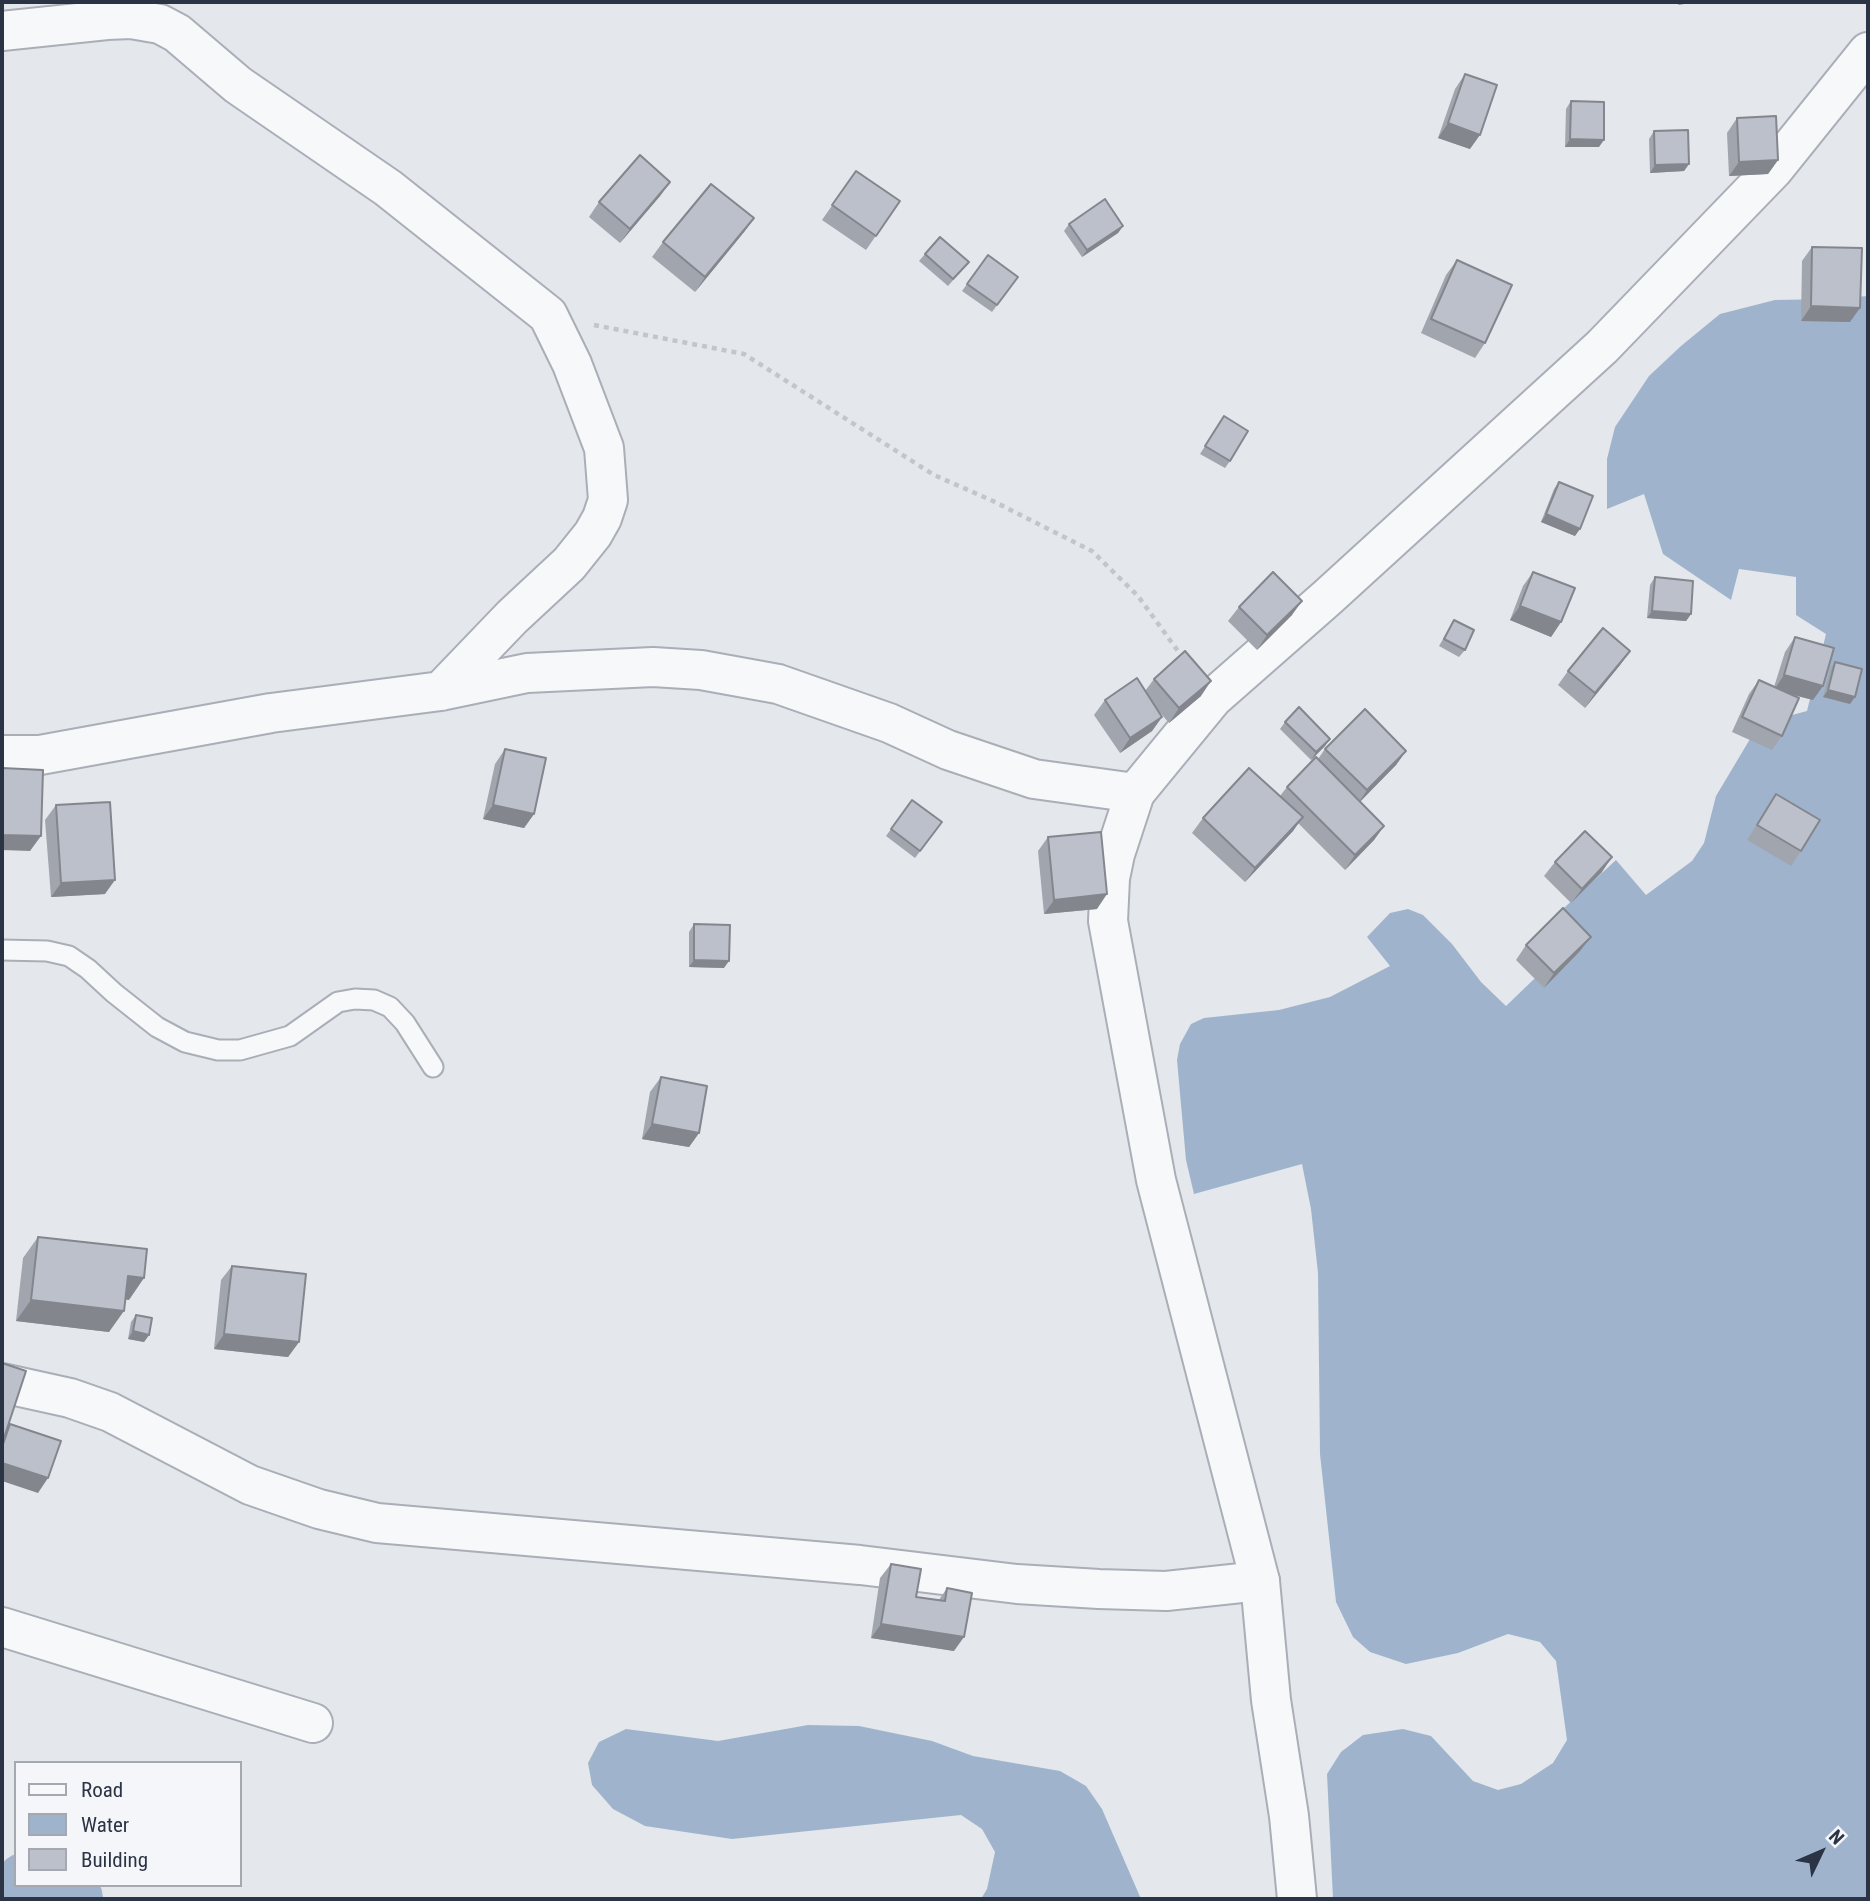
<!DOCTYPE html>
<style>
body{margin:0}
#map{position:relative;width:1870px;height:1901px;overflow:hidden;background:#e4e7ec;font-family:"Roboto Condensed",sans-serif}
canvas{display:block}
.frame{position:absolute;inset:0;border:4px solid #2b3445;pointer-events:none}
.legend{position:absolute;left:14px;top:1761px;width:228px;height:126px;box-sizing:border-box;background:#f4f6f9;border:2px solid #a4a8b1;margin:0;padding:9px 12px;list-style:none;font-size:21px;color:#2b3445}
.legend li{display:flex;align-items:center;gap:14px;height:35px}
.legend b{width:35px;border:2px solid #a4a8b1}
.north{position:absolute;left:1786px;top:1817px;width:70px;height:70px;-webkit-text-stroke:5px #f4f6f9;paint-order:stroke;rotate:46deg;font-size:19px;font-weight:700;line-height:28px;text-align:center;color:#2b3445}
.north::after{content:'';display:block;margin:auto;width:24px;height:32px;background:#2b3445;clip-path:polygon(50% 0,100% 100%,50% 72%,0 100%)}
</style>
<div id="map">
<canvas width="1870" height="1901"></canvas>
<div class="frame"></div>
<ul class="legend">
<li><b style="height:9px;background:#f7f8fa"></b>Road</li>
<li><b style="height:19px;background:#9fb4cc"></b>Water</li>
<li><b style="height:19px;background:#bbc0ca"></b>Building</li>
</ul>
<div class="north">N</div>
</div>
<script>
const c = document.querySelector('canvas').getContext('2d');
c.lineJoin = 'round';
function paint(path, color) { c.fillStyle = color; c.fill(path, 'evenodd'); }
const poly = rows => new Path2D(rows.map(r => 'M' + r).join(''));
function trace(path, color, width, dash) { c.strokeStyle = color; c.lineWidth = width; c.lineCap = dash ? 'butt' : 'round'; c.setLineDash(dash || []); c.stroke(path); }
paint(poly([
 [1868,296,1868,1899,1333,1899,1327,1774,1341,1752,1363,1735,1403,1729,1431,1736,1473,1781,1498,1790,1521,1784,1553,1763,1567,1740,1556,1661,1540,1642,1508,1634,1458,1653,1406,1664,1370,1652,1353,1637,1336,1602,1320,1454,1318,1273,1311,1209,1302,1164,1194,1194,1186,1160,1177,1060,1180,1044,1191,1024,1204,1018,1279,1010,1330,997,1390,966,1367,937,1390,913,1408,909,1423,915,1452,944,1481,982,1506,1006,1557,957,1539,931,1616,860,1646,895,1692,861,1704,843,1716,796,1753,734,1781,718,1807,711,1826,634,1796,615,1796,577,1739,569,1731,600,1663,554,1644,494,1607,509,1607,459,1615,427,1649,376,1681,346,1720,314,1775,300,1832,299],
 [808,1725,859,1726,932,1741,973,1756,1060,1771,1086,1786,1102,1809,1141,1899,981,1899,987,1889,995,1852,982,1829,961,1815,732,1839,645,1826,613,1809,592,1785,588,1763,599,1742,626,1729,718,1741]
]), '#9fb4cc');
trace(poly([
 [27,1885,70,1899]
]), '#9fb4cc', 66);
const service = poly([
 [2,950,47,951,69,956,88,969,114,993,157,1027,185,1042,218,1050,240,1050,290,1036,338,1002,355,999,374,1000,390,1007,405,1023,433,1067]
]);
const minor = poly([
 [2,31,107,20,131,19,160,24,177,33,238,85,388,188,548,315,572,364,604,448,608,500,602,518,593,534,569,564,512,617,441,691],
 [2,755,40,755,271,713,441,691,527,673,653,667,701,670,778,684,889,723,948,750,1034,779,1135,793],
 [2,1383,70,1398,110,1412,250,1485,319,1509,377,1523,860,1565,1017,1584,1099,1589,1166,1591,1260,1581],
 [2,1627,313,1723]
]);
const tertiary = poly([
 [1297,1899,1289,1816,1271,1700,1260,1581,1156,1180,1108,921,1110,878,1115,854,1135,793,1213,698,1328,597,1602,347,1773,170,1868,52]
]);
trace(service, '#a9aeb7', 23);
trace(minor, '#a9aeb7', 42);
trace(tertiary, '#a9aeb7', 42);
trace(poly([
 [594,325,744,354,934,475,993,501,1092,551,1138,596,1183,658]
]), '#c2c5cb', 4.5, [5, 5]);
trace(service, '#f7f8fa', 19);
trace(minor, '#f7f8fa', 38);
trace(tertiary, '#f7f8fa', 38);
paint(poly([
 [1465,74,1470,149,1438,138,1455,89],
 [1571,101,1599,147,1565,147,1566,109],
 [1737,118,1778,160,1768,174,1729,176,1727,133],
 [1654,131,1689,164,1684,171,1650,173,1649,139],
 [856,171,900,201,866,250,822,220],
 [670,182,660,196,620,243,589,217,599,202],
 [754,218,744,232,695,292,652,257,663,242],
 [1069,224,1123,226,1118,233,1082,257,1064,231],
 [1812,247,1850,322,1801,321,1802,261],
 [925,254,969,262,948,286,919,261],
 [988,255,1018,277,992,312,962,291],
 [1457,260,1485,343,1475,358,1421,333,1446,275],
 [1224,416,1230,461,1225,468,1200,454],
 [1559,482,1575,536,1541,522,1554,489],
 [1533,572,1561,622,1551,637,1510,620,1523,586],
 [1655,577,1691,614,1686,621,1647,618,1650,585],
 [1239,607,1292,615,1257,650,1228,621],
 [1454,620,1465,650,1459,657,1439,646],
 [1795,637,1823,686,1813,700,1791,694,1782,736,1772,750,1732,732,1749,694,1759,680,1774,687,1785,652],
 [1630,651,1620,665,1585,708,1558,685,1568,671],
 [1835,662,1855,697,1850,704,1823,697,1830,669],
 [1154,679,1201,696,1169,723,1158,710,1162,717,1152,731,1120,753,1094,715,1105,700,1145,691],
 [1285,722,1330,739,1325,746,1311,760,1280,729],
 [505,749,534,814,524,828,483,819,495,764],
 [1325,749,1406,751,1396,765,1360,801,1384,826,1374,840,1345,870,1298,823,1293,831,1245,882,1192,833,1203,818,1280,796,1287,787,1318,759],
 [1776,794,1801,851,1791,866,1747,840],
 [912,800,942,822,915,858,886,836],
 [56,805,105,894,51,897,45,820],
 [1048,837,1097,909,1044,914,1038,851],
 [1555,862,1602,872,1571,903,1544,876],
 [694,924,724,968,689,967,689,932],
 [1526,945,1580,951,1544,988,1516,960],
 [661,1077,699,1133,689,1147,642,1139,650,1092],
 [38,1237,129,1300,126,1299,109,1332,16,1321,23,1258],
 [232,1266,299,1342,288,1357,214,1349,221,1280],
 [136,1315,149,1335,144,1342,128,1339,131,1322],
 [891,1564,916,1597,939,1600,947,1588,954,1651,871,1638,880,1578]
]), '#a1a5ae');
paint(poly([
 [1680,2,1697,2,1678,5],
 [1448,123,1480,135,1470,149,1438,138],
 [1570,139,1604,140,1599,147,1565,147],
 [1778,160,1768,174,1729,176,1739,162],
 [1689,164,1684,171,1650,173,1655,165],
 [670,182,660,196,620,243,630,229],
 [754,218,744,232,695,292,705,277],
 [1123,226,1118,233,1082,257,1087,250],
 [1811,306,1860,308,1850,322,1801,321],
 [1546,514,1580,529,1575,536,1541,522],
 [1302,601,1292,615,1257,650,1267,635],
 [1520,606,1561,622,1551,637,1510,620],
 [1652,611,1691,614,1686,621,1647,618],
 [1630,651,1620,665,1585,708,1595,693],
 [1784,675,1823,686,1813,700,1774,690],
 [1211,681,1201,696,1169,723,1179,708],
 [1828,690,1855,697,1850,704,1823,697],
 [1162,717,1152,731,1120,753,1130,738],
 [1330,739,1325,746,1311,760,1316,752],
 [1406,751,1396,765,1357,805,1367,790],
 [493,805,534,814,524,828,483,819],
 [1303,817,1293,831,1245,882,1255,868],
 [1384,826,1374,840,1345,870,1355,855],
 [2,835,41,836,30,851,2,850],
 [1612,857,1602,872,1571,903,1582,889],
 [115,880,105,894,51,897,61,883],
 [1107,894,1097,909,1044,914,1054,900],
 [1591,937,1580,951,1544,988,1554,973],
 [694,960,729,961,724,968,689,967],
 [652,1124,699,1133,689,1147,642,1139],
 [128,1276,144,1278,129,1300,113,1298],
 [31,1300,124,1311,109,1332,16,1321],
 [133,1331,149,1335,144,1342,128,1339],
 [224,1334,299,1342,288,1357,214,1349],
 [2,1463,48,1478,38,1493,2,1481],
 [881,1624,964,1637,954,1651,871,1638]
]), '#83868d');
const building = poly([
 [1465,74,1497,85,1480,135,1448,123,1465,74],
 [1571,101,1604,102,1604,140,1570,139,1571,101],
 [1776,116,1778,160,1739,162,1737,118,1776,116],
 [1688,130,1689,164,1655,165,1654,131,1688,130],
 [640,155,670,182,630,229,599,202,640,155],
 [856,171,900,201,876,236,832,205,856,171],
 [711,184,754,218,705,277,663,242,711,184],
 [1105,199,1123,226,1087,250,1069,224,1105,199],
 [940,237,969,262,953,279,925,254,940,237],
 [1812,247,1862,248,1860,308,1811,306,1812,247],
 [988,255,1018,277,997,305,967,284,988,255],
 [1457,260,1512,285,1485,343,1431,319,1457,260],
 [1224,416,1248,431,1230,461,1205,446,1224,416],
 [1559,482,1593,496,1580,529,1546,514,1559,482],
 [1273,572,1302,601,1267,635,1239,607,1273,572],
 [1533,572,1575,588,1561,622,1520,606,1533,572],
 [1655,577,1693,581,1691,614,1652,611,1655,577],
 [1454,620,1474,630,1465,650,1444,639,1454,620],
 [1603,628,1630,651,1595,693,1568,671,1603,628],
 [1795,637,1834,648,1823,686,1784,675,1795,637],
 [1185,651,1211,681,1179,708,1154,679,1185,651],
 [1835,662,1862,669,1855,697,1828,690,1835,662],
 [1137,678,1162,717,1130,738,1105,700,1137,678],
 [1759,680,1799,698,1782,736,1742,717,1759,680],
 [1299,707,1330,739,1316,752,1285,722,1299,707],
 [1365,709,1406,751,1367,790,1325,749,1365,709],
 [505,749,546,758,534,814,493,805,505,749],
 [1316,757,1384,826,1355,855,1287,787,1316,757],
 [2,768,43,770,41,836,2,835,2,768],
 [1249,768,1303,817,1255,868,1203,818,1249,768],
 [1776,794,1820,820,1801,851,1757,825,1776,794],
 [912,800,942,822,920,851,891,829,912,800],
 [110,802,115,880,61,883,56,805,110,802],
 [1585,831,1612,857,1582,889,1555,862,1585,831],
 [1101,832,1107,894,1054,900,1048,837,1101,832],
 [1563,908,1591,937,1554,973,1526,945,1563,908],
 [694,924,730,925,729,961,694,960,694,924],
 [661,1077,707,1086,699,1133,652,1124,661,1077],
 [38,1237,147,1249,144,1278,128,1276,124,1311,31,1300,38,1237],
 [232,1266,306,1274,299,1342,224,1334,232,1266],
 [136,1315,152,1318,149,1335,133,1331,136,1315],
 [2,1363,26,1371,2,1444,2,1363],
 [10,1424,61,1441,48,1478,2,1463,2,1447,10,1424],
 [891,1564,921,1569,916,1597,945,1601,947,1588,972,1593,964,1637,881,1624,891,1564]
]);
paint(building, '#bbc0ca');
trace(building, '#83868d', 2);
</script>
